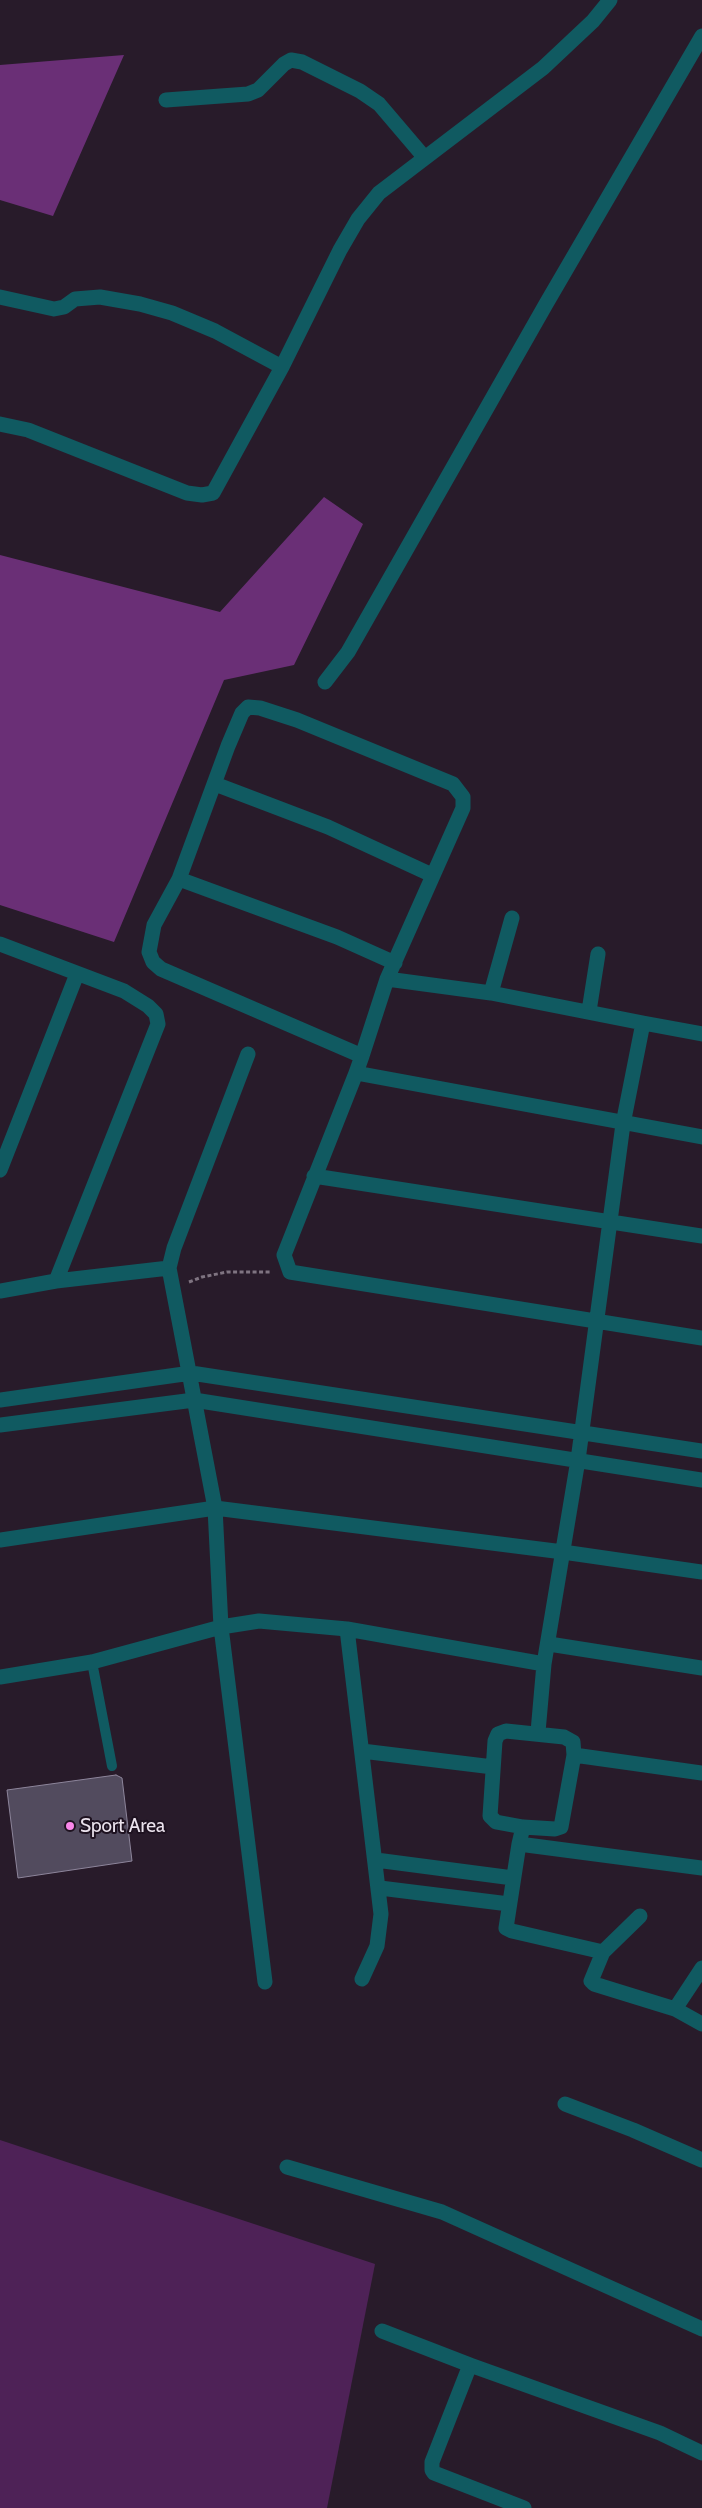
<!DOCTYPE html>
<style>
body{margin:0}
canvas{display:block;background:#281b2a}
</style>
<canvas width="702" height="2508"></canvas>
<script>
const c = document.querySelector('canvas').getContext('2d');
c.lineJoin = 'round';
function paint(path, color) { c.fillStyle = color; c.fill(path, 'evenodd'); }
const poly = rows => new Path2D(rows.map(r => 'M' + r).join(''));
function trace(path, color, width, dash) { c.strokeStyle = color; c.lineWidth = width; c.lineCap = dash ? 'butt' : 'round'; c.setLineDash(dash || []); c.stroke(path); }
function write(font, color, halo, rows, align = 'center') {
  c.font = font + ' Cabin,sans-serif'; c.lineWidth = 4; c.setLineDash([]); c.textBaseline = 'middle'; c.strokeStyle = halo; c.fillStyle = color; for (const [text, x, y, turn = 0] of rows) {
    c.save(); c.translate(x, y); c.rotate((+turn || 0) * Math.PI / 180); c.textAlign = isNaN(turn) ? turn : align; if (halo) c.strokeText(text, 0, 0); c.fillText(text, 0, 0); c.restore();
  }
}
paint(poly([
 [0,2140,375,2264,327,2508,0,2508]
]), '#4e2257');
paint(poly([
 [124,55,53,216,0,200,0,65],
 [324,497,363,524,294,665,224,680,114,942,0,905,0,555,220,612]
]), '#6a2f76');
const building = poly([
 [116,1775,122,1778,132,1861,18,1878,7,1790,116,1775]
]);
paint(building, '#524b5e');
trace(building, '#8d859b', 1);
trace(poly([
 [189,1282,202,1277,227,1272,271,1272]
]), '#7f7481', 3, [4, 2.5]);
trace(poly([
 [92,1662,112,1766]
]), '#105a61', 10);
trace(poly([
 [166,100,248,94,258,90,284,64,291,60,302,62,360,91,379,104,425,158],
 [0,297,54,309,64,307,75,299,100,297,140,304,172,313,215,331,282,367],
 [0,424,28,430,187,493,202,495,213,493,282,367,340,250,358,219,379,193,543,68,593,21,610,0],
 [325,682,348,652,546,304,702,36],
 [215,784,328,827,432,875],
 [179,879,337,937,395,963],
 [0,944,124,991,148,1006,156,1014,158,1024,56,1281],
 [387,979,491,993,643,1023,623,1124,578,1460,544,1664,538,1732],
 [491,993,512,918],
 [589,1011,598,954],
 [643,1023,702,1034],
 [248,1054,174,1248,169,1268,215,1508,221,1627,265,1982],
 [362,1056,161,969,153,962,149,952,154,925,179,879,228,746,242,713,248,707,260,708,297,720,453,784,463,797,463,808,387,979,362,1056,356,1073,284,1255,290,1272,702,1338],
 [356,1073,702,1137],
 [0,1170,77,974],
 [314,1176,702,1236],
 [0,1291,56,1281,169,1268],
 [0,1400,191,1373,702,1451],
 [0,1425,194,1400,702,1480],
 [0,1540,215,1508,563,1552,702,1572],
 [347,1629,381,1914,377,1946,362,1979],
 [549,1644,702,1668],
 [0,1677,92,1662,221,1627,259,1621,347,1629,544,1664],
 [506,1731,564,1737,573,1742,574,1755,561,1827,555,1829,523,1827,496,1822,490,1816,495,1741,498,1734,506,1731],
 [362,1751,493,1767],
 [574,1755,702,1773],
 [523,1827,519,1844,702,1868],
 [519,1844,506,1928,512,1931,603,1952],
 [376,1860,513,1878],
 [380,1888,509,1904],
 [640,1916,603,1952,591,1981,594,1984,675,2009,702,2024],
 [675,2009,702,1968],
 [565,2104,633,2130,702,2160],
 [287,2167,442,2212,702,2329],
 [382,2331,470,2365,660,2433,702,2453],
 [470,2365,432,2462,432,2470,434,2473,524,2508]
]), '#105a61', 15);
for (const [x, y, r, color] of [
 [70,1826,5,"#f987e9"]
]) { const dot = new Path2D(); dot.arc(x, y, r, 0, 2 * Math.PI); c.fillStyle = color; c.fill(dot); trace(dot, '#1e1220', 2); }
write('19px', '#eae2ec', '#1e1220', [
 ["Sport Area",80,1826]
], 'left');
</script>
